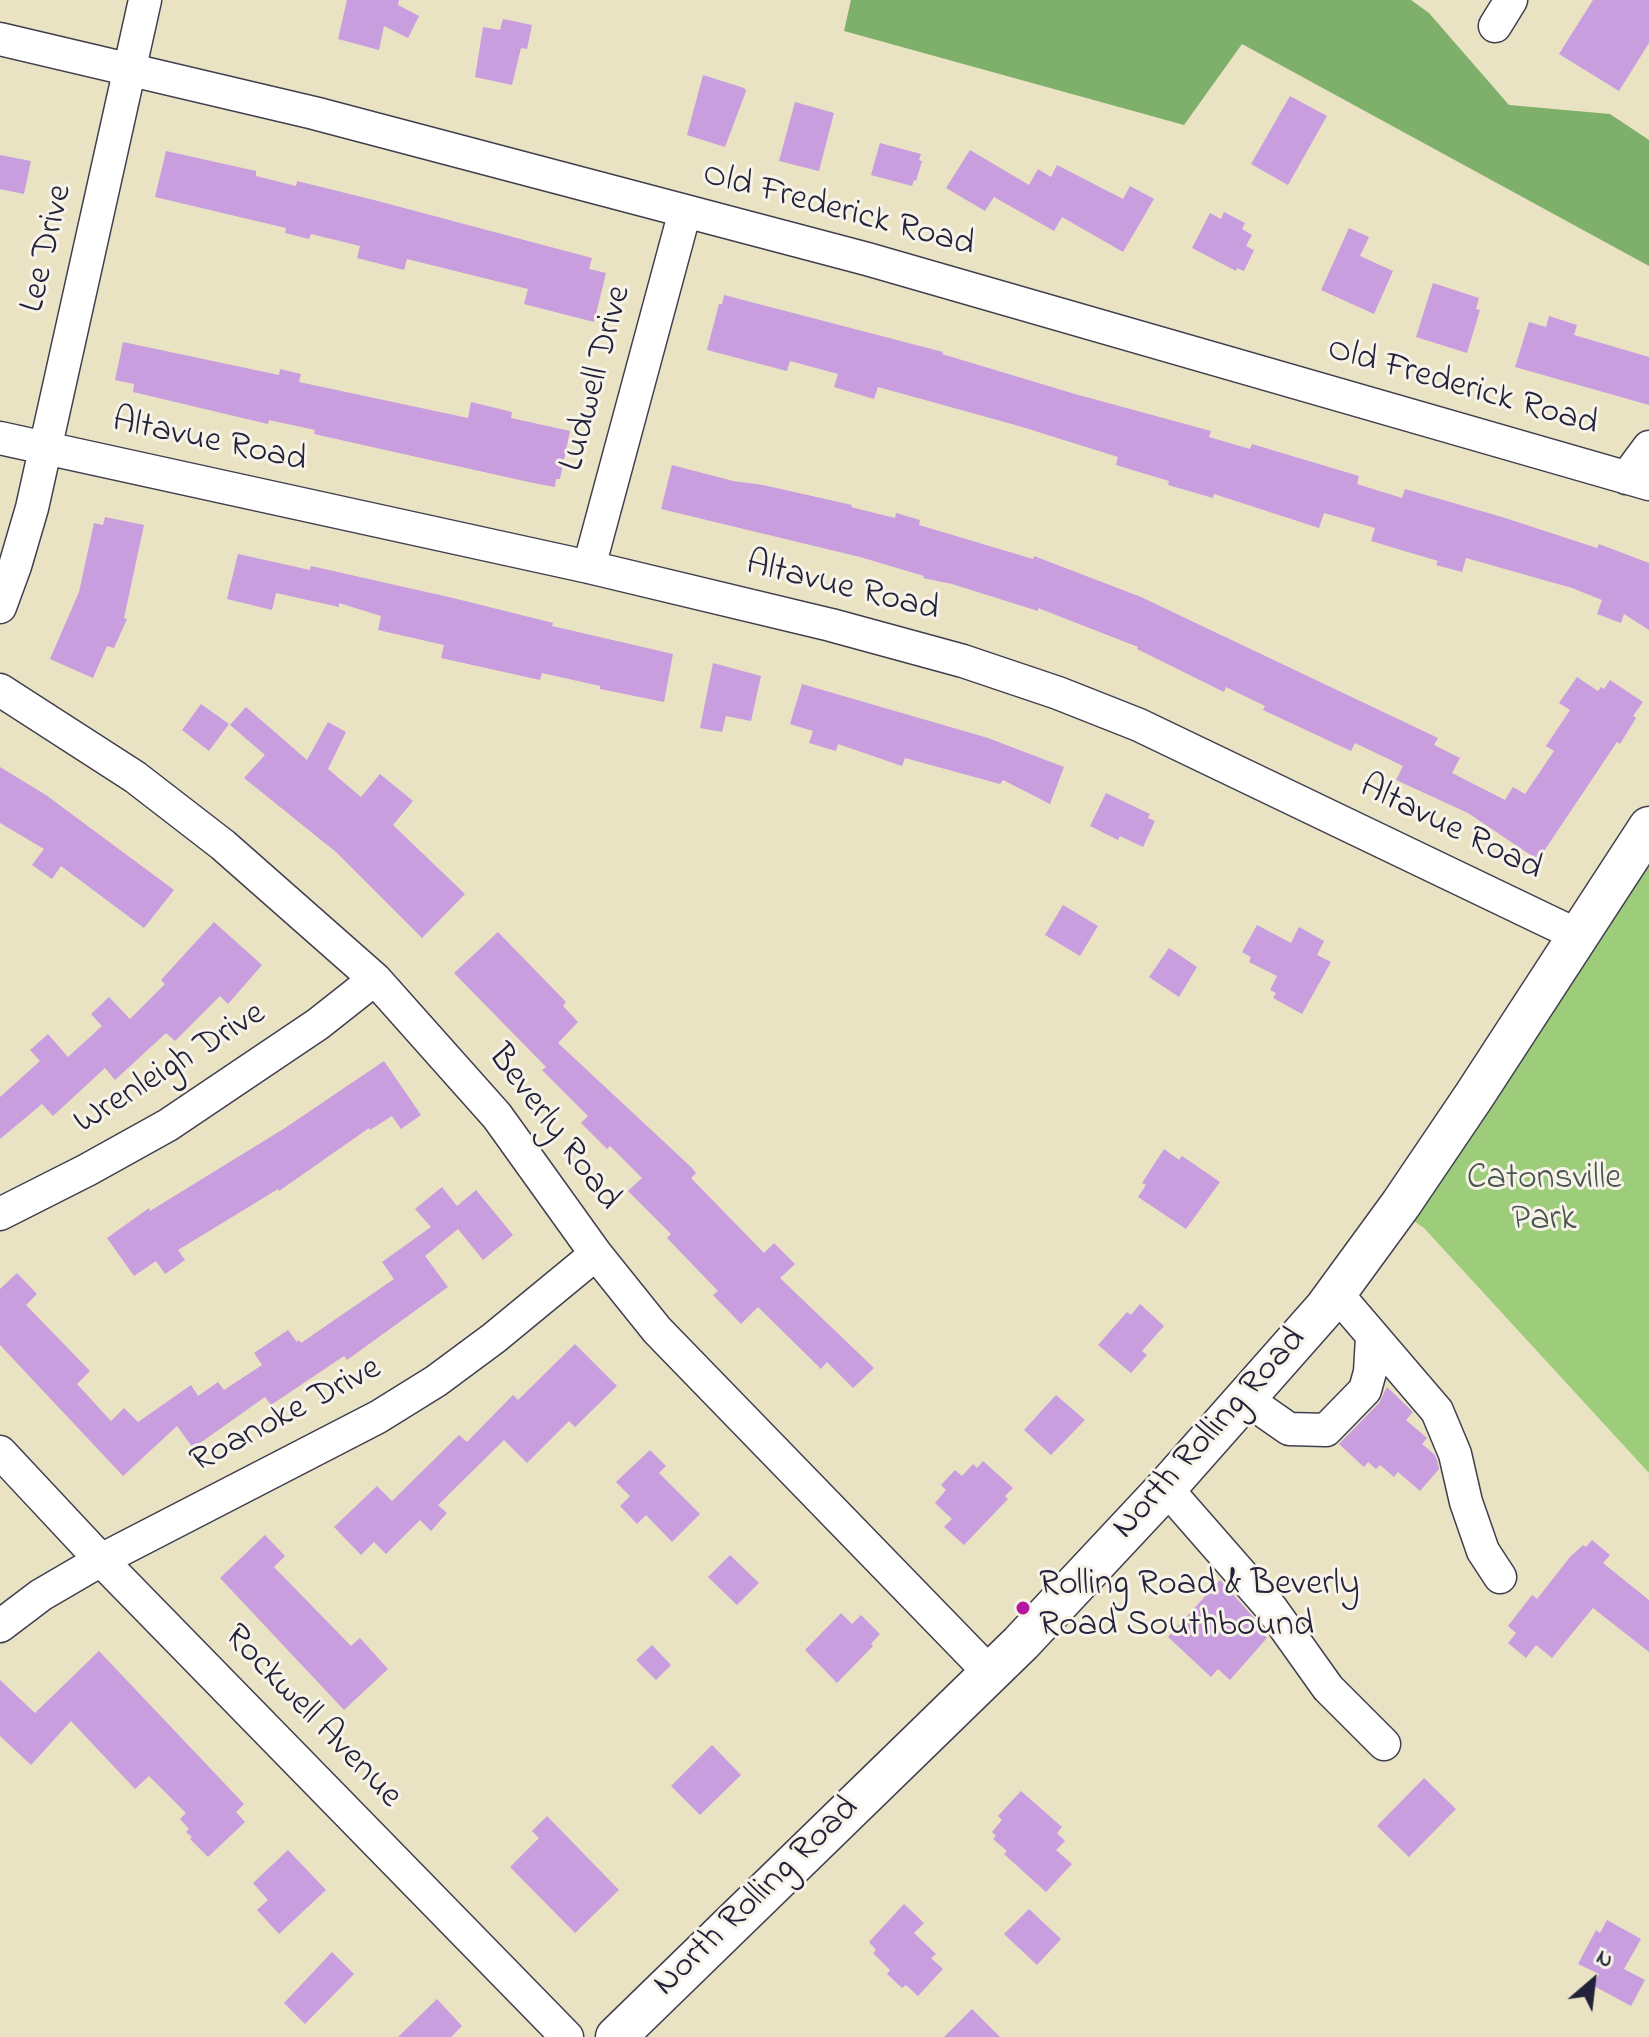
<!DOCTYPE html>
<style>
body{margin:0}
#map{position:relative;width:1649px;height:2037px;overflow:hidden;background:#e9e3c3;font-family:"Indie Flower",sans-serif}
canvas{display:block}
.north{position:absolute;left:1553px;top:1941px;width:80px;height:80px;-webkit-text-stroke:6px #f7f3e8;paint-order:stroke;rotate:28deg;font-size:22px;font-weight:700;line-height:32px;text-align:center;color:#22223b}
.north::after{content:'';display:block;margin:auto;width:28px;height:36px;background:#22223b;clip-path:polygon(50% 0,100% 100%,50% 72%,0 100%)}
</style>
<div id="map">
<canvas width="1649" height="2037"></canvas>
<div class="north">N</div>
</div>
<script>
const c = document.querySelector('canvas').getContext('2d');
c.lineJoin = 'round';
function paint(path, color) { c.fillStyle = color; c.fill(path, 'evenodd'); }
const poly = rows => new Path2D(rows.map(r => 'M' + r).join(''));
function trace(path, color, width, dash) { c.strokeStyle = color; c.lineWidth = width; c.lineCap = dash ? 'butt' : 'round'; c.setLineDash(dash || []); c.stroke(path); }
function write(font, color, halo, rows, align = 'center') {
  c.font = font + ' "Indie Flower",sans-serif'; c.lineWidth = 6; c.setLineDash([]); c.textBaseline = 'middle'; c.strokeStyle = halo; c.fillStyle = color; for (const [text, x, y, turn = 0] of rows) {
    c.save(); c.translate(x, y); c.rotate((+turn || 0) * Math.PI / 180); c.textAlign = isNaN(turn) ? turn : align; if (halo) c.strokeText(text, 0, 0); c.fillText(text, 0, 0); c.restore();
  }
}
paint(poly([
 [1649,855,1649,1473,1424,1228,1408,1217]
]), '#9dcd7b');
paint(poly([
 [851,0,1411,0,1429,13,1509,105,1610,114,1649,140,1649,266,1242,44,1184,125,844,31]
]), '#7eb06b');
paint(poly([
 [347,0,399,0,398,5,419,16,408,38,384,26,379,50,338,39],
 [1593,0,1649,0,1649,43,1619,91,1559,54],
 [503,19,532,25,527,49,521,48,512,85,475,77,483,27,500,30],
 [703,75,744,88,746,91,725,147,687,135],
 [1290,96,1327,116,1288,185,1251,164],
 [795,102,834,113,819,171,779,161],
 [880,143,921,154,919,160,922,161,916,181,914,180,912,186,871,175],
 [970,150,1029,185,1038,169,1051,177,1057,165,1123,199,1130,186,1154,199,1123,252,1062,217,1054,231,994,197,985,211,946,188],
 [166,151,256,171,256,176,296,186,297,181,374,200,592,258,589,269,606,273,594,322,524,304,528,289,407,259,404,270,357,258,360,246,311,234,309,239,285,233,286,228,155,197],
 [0,155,31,161,24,194,0,189],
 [1224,212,1245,223,1242,229,1252,235,1246,246,1254,250,1244,271,1237,268,1236,271,1192,248,1210,213,1221,219],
 [1349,228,1369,237,1360,256,1393,271,1374,314,1321,290],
 [1433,283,1479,298,1476,309,1480,310,1467,353,1416,337],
 [724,295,943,352,942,354,1075,394,1211,431,1209,437,1250,449,1252,444,1359,476,1357,484,1402,498,1405,489,1502,517,1597,548,1599,544,1649,563,1649,630,1624,614,1621,623,1597,614,1602,600,1572,588,1466,558,1462,572,1436,565,1438,561,1371,541,1375,528,1324,513,1319,528,1214,494,1213,498,1168,485,1169,481,1116,465,1118,457,1019,426,878,387,874,399,834,387,838,374,790,361,787,371,707,350,719,304,722,304],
 [1549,316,1577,325,1574,335,1649,357,1649,405,1515,367,1529,322,1546,327],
 [123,342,279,375,280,369,301,374,299,382,468,418,471,402,512,412,511,418,570,431,560,479,556,479,555,487,533,483,314,434,315,430,269,420,268,424,133,392,134,384,115,380],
 [672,465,733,481,763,485,852,505,851,507,895,518,896,513,920,520,919,525,1033,559,1034,556,1141,597,1438,738,1434,745,1460,758,1452,773,1505,800,1513,787,1525,794,1554,751,1546,746,1570,710,1559,703,1577,677,1598,691,1601,687,1604,689,1610,680,1643,702,1633,716,1636,718,1620,744,1617,742,1538,860,1468,813,1396,780,1403,766,1355,743,1351,751,1263,710,1265,706,1226,687,1224,692,1137,649,1138,647,1038,608,1038,611,952,584,923,578,924,576,860,557,661,509],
 [105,517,144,525,124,618,127,619,114,648,107,646,93,678,50,659,79,592,94,523,103,525],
 [238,554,310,570,311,566,453,598,553,623,552,626,673,654,664,702,600,689,600,686,542,673,540,680,441,658,444,645,378,630,381,616,339,603,339,607,276,593,272,610,227,599],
 [713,663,761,676,751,721,726,716,722,732,700,728],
 [802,684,988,738,1064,767,1050,804,1003,780,1000,784,905,758,902,766,838,744,836,751,809,743,813,731,790,724],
 [201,704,229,724,209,751,182,730],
 [246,707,307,760,328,722,346,732,328,769,361,797,380,774,413,801,393,825,465,894,422,938,336,852,244,778,265,755,230,725],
 [0,767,46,795,174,890,144,928,61,866,52,879,32,865,44,849,0,823],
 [1106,793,1150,814,1148,818,1155,821,1143,847,1120,836,1118,840,1090,826],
 [1063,905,1098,926,1080,956,1045,935],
 [214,922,262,965,228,1004,220,996,175,1041,166,1033,115,1080,105,1068,53,1116,42,1104,0,1139,0,1097,40,1061,30,1050,48,1034,68,1057,102,1026,91,1014,109,997,130,1019,165,984,161,980],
 [1257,925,1291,943,1299,927,1324,941,1317,955,1331,962,1302,1014,1273,998,1276,993,1270,990,1277,976,1249,962,1251,957,1242,952],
 [498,932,566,1002,563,1006,578,1022,558,1043,691,1167,696,1173,691,1178,764,1253,774,1243,795,1264,780,1278,874,1368,853,1388,827,1362,821,1369,758,1307,741,1324,713,1295,718,1291,667,1238,671,1234,628,1191,642,1178,610,1146,607,1149,581,1123,588,1116,542,1070,546,1067,454,973],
 [1169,948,1197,967,1179,997,1149,977],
 [384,1061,421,1115,401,1129,392,1116,370,1130,369,1128,279,1191,278,1189,178,1250,185,1260,165,1274,156,1261,134,1276,107,1238,149,1208,150,1211,285,1128],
 [1164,1149,1179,1160,1182,1156,1220,1182,1186,1229,1138,1197,1146,1185,1142,1183],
 [442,1187,457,1206,476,1190,513,1235,483,1260,458,1229,425,1256,448,1287,347,1360,344,1356,271,1405,265,1397,193,1448,177,1426,123,1476,0,1345,0,1289,17,1273,37,1294,26,1305,90,1371,77,1384,111,1421,124,1408,138,1422,191,1385,198,1396,218,1382,224,1390,262,1365,254,1353,288,1330,297,1342,299,1340,301,1343,394,1279,382,1262,431,1227,415,1209],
 [1140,1304,1164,1326,1142,1351,1147,1355,1131,1373,1098,1345,1127,1312,1131,1315],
 [575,1344,617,1386,575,1427,569,1421,527,1463,504,1440,438,1505,447,1513,431,1531,420,1520,386,1554,374,1542,361,1555,334,1527,377,1486,392,1501,459,1435,467,1442,513,1395,518,1400],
 [1387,1387,1413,1412,1406,1420,1427,1438,1422,1444,1434,1454,1437,1460,1439,1469,1420,1491,1398,1472,1394,1477,1380,1465,1376,1469,1368,1462,1364,1467,1339,1444,1379,1403],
 [1056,1395,1085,1420,1051,1455,1024,1430],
 [650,1450,666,1466,659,1473,700,1514,672,1542,646,1515,637,1524,620,1506,630,1496,616,1482],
 [983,1461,1013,1488,1005,1496,1008,1499,964,1545,944,1527,952,1519,935,1503,946,1490,941,1485,955,1470,962,1476,973,1464,977,1468],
 [265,1535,285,1556,274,1567,351,1646,360,1638,388,1669,344,1710,220,1578],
 [1592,1540,1610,1555,1603,1563,1649,1600,1649,1652,1593,1608,1552,1658,1536,1645,1526,1658,1508,1643,1516,1633,1508,1626,1532,1595,1537,1599,1570,1557,1583,1545,1586,1547],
 [730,1555,759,1583,737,1605,708,1577],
 [1220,1580,1256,1620,1253,1625,1267,1638,1230,1680,1218,1669,1211,1677,1168,1637],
 [841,1613,852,1624,861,1615,880,1634,871,1644,873,1646,837,1683,805,1650],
 [652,1645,671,1665,656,1680,636,1660],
 [99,1651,244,1804,236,1812,245,1822,208,1857,190,1839,192,1837,186,1832,189,1829,180,1819,186,1813,149,1776,135,1789,71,1721,31,1765,0,1736,0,1680,35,1713],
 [712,1745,741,1775,700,1815,671,1786],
 [1424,1778,1456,1809,1409,1857,1377,1826],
 [1021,1791,1062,1827,1057,1833,1065,1841,1056,1850,1072,1864,1046,1892,1004,1854,1007,1851,993,1839,996,1836,992,1832,1002,1820,998,1816],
 [547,1816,619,1890,575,1933,510,1867,539,1838,532,1831],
 [288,1850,326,1890,279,1934,257,1910,268,1900,253,1883],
 [904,1904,924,1923,914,1933,936,1954,931,1958,943,1969,918,1996,906,1985,902,1988,887,1974,890,1970,873,1953,876,1950,869,1942],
 [1029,1909,1061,1939,1037,1965,1004,1934],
 [1607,1920,1641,1939,1624,1969,1645,1980,1631,2006,1592,1985,1599,1974,1578,1964,1596,1930,1600,1933],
 [332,1952,354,1974,305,2024,284,2003],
 [437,1999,462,2026,451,2037,398,2037],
 [972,2009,1000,2037,944,2037]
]), '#c89ede');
const minor = poly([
 [1495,26,1511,0],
 [0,39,314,113,867,259,1649,484],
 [0,438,589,567,831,625,963,661,1058,693,1139,725,1577,935],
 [1626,478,1649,447],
 [589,567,685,211],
 [0,607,15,566,32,508,145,0],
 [0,690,135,777,223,845,375,979,497,1116,596,1254,657,1330,989,1672],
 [0,1214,87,1170,168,1125,318,1024,375,979],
 [1336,1293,1437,1411,1455,1454,1466,1502,1483,1551,1500,1577],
 [1246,1399,1289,1429,1326,1430,1365,1390,1370,1372,1372,1338],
 [0,1452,101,1560,567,2037],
 [1166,1488,1271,1608,1328,1688,1384,1744],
 [0,1626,41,1595,101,1560,378,1417,436,1381,494,1338,596,1254]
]);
const major = poly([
 [616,2037,1021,1643,1166,1488,1325,1308,1401,1204,1474,1096,1649,827]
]);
trace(minor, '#403f4f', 35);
trace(major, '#403f4f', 43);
trace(minor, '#fff', 32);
trace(major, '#fff', 40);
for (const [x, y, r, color] of [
 [1023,1608,8,"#b5179e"]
]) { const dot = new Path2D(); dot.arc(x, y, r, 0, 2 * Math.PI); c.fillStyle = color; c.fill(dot); trace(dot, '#f7f3e8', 3); }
write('36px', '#22223b', '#f7f3e8', [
 ["Old Frederick Road",838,212,15],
 ["Lee Drive",49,249,-77],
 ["Ludwell Drive",598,379,-75],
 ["Old Frederick Road",1462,389,16],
 ["Altavue Road",209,443,12],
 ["Altavue Road",842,589,14],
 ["Altavue Road",1450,830,26],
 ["Wrenleigh Drive",171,1070,-32],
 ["Beverly Road",552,1129,53],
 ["Roanoke Drive",287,1417,-28],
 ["North Rolling Road",1211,1435,-48],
 ["Rockwell Avenue",311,1718,46],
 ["North Rolling Road",758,1898,-44]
]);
write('36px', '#47554e', '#f7f3e8', [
 ["Catonsville",1544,1181],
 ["Park",1544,1222]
]);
write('36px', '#22223b', '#f7f3e8', [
 ["Rolling Road & Beverly",1039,1587],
 ["Road Southbound",1039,1628]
], 'left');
</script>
